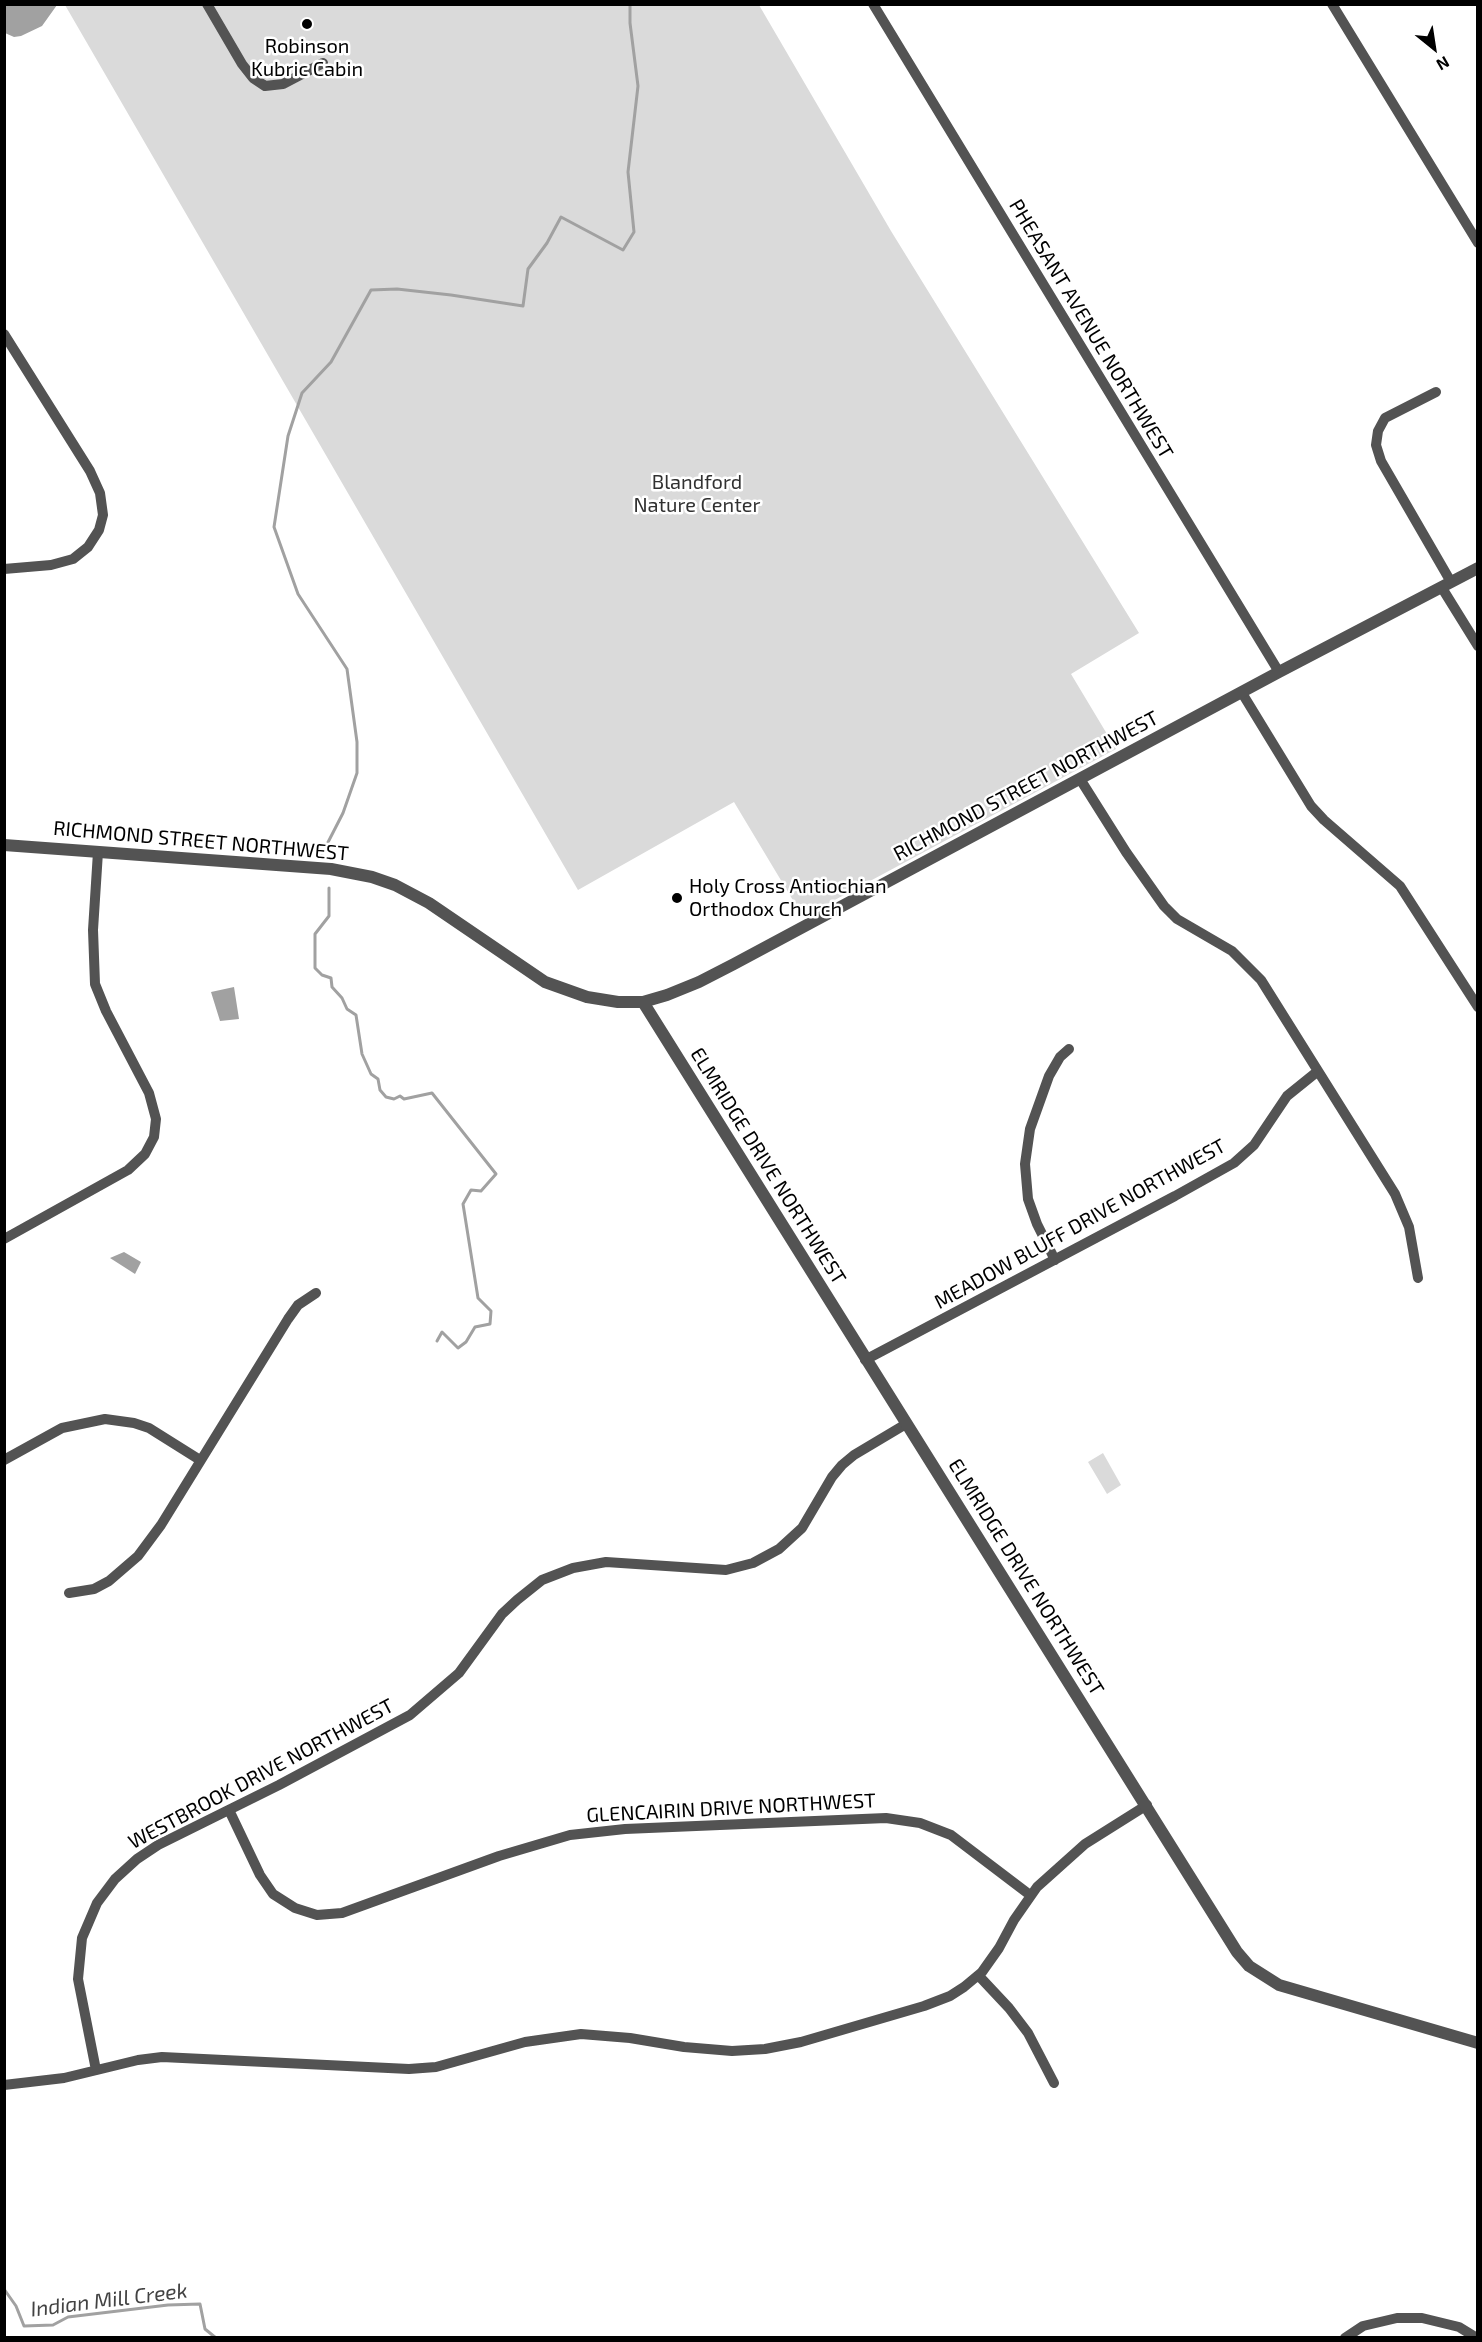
<!DOCTYPE html>
<style>
body{margin:0}
#map{position:relative;width:1482px;height:2342px;overflow:hidden;background:#fff;font-family:"Exo 2",sans-serif}
canvas{display:block}
.frame{position:absolute;inset:0;border:6px solid #000;pointer-events:none}
.north{position:absolute;left:1404px;top:18px;width:60px;height:60px;-webkit-text-stroke:4px #fff;paint-order:stroke;rotate:150deg;font-size:16px;font-weight:700;line-height:24px;text-align:center;color:#000}
.north::after{content:'';display:block;margin:auto;width:21px;height:27px;background:#000;clip-path:polygon(50% 0,100% 100%,50% 72%,0 100%)}
</style>
<div id="map">
<canvas width="1482" height="2342"></canvas>
<div class="frame"></div>
<div class="north">N</div>
</div>
<script>
const c = document.querySelector('canvas').getContext('2d');
c.lineJoin = 'round';
function paint(path, color) { c.fillStyle = color; c.fill(path, 'evenodd'); }
const poly = rows => new Path2D(rows.map(r => 'M' + r).join(''));
function trace(path, color, width, dash) { c.strokeStyle = color; c.lineWidth = width; c.lineCap = dash ? 'butt' : 'round'; c.setLineDash(dash || []); c.stroke(path); }
function write(font, color, halo, rows, align = 'center') {
  c.font = font + ' "Exo 2",sans-serif'; c.lineWidth = 5; c.setLineDash([]); c.textBaseline = 'middle'; c.strokeStyle = halo; c.fillStyle = color; for (const [text, x, y, turn = 0] of rows) {
    c.save(); c.translate(x, y); c.rotate((+turn || 0) * Math.PI / 180); c.textAlign = isNaN(turn) ? turn : align; if (halo) c.strokeText(text, 0, 0); c.fillText(text, 0, 0); c.restore();
  }
}
paint(poly([
 [65,5,759,5,891,231,1139,633,1071,674,1116,749,803,917,734,802,578,890],
 [1103,1453,1121,1485,1107,1494,1088,1462]
]), '#dadada');
paint(poly([
 [57,5,42,26,21,36,14,37,5,33,5,5],
 [234,987,239,1019,220,1021,211,992],
 [124,1252,141,1262,135,1274,110,1258]
]), '#a1a1a1');
trace(poly([
 [322,854,343,813,357,773,357,742,347,669,298,594,274,527,288,436,302,393,331,362,371,290,397,289,451,295,523,306,528,269,547,243,561,217,623,250,634,232,628,172,638,86,630,23,630,4],
 [329,888,329,916,315,934,315,968,322,975,331,978,332,987,342,998,347,1009,356,1015,362,1054,371,1074,378,1079,380,1090,386,1097,394,1099,400,1096,404,1099,432,1093,496,1174,481,1191,471,1190,463,1204,478,1298,491,1311,490,1324,475,1327,466,1342,458,1348,442,1332,437,1341],
 [4,2289,16,2306,24,2326,53,2325,68,2317,168,2305,200,2304,205,2329,216,2338]
]), '#a1a1a1', 3);
trace(poly([
 [207,4,242,64,253,78,265,86,283,84,323,63],
 [873,4,1279,672],
 [1332,4,1478,243],
 [4,334,90,471,100,493,103,515,99,530,88,547,73,559,51,565,4,569],
 [1436,392,1385,418,1378,431,1376,445,1381,461,1451,582],
 [1442,588,1478,646],
 [1242,693,1311,806,1324,820,1400,886,1478,1007],
 [1080,779,1126,852,1164,906,1177,919,1232,951,1261,980,1395,1194,1409,1227,1418,1278],
 [4,1239,128,1170,145,1154,154,1137,156,1119,149,1093,106,1011,95,984,93,930,98,852],
 [1055,1260,1037,1224,1028,1199,1025,1164,1030,1129,1049,1076,1060,1057,1069,1049],
 [865,1360,1175,1196,1234,1163,1254,1145,1287,1096,1318,1071],
 [4,1460,62,1428,105,1419,134,1423,149,1428,200,1460],
 [69,1593,94,1589,109,1581,138,1556,161,1525,288,1319,298,1305,316,1293],
 [229,1810,260,1875,273,1894,295,1908,317,1915,342,1913,499,1856,570,1835,625,1829,886,1818,920,1823,951,1835,1030,1895],
 [979,1976,1009,2008,1028,2033,1054,2083],
 [96,2070,78,1979,82,1938,97,1903,115,1879,137,1859,158,1845,279,1785,410,1715,459,1673,502,1614,517,1600,542,1580,573,1568,606,1562,726,1570,753,1563,779,1549,802,1528,832,1477,842,1465,854,1455,906,1424],
 [4,2085,64,2078,138,2060,162,2057,409,2069,436,2067,525,2042,581,2034,630,2038,684,2047,732,2051,765,2049,801,2042,924,2006,950,1996,964,1987,982,1972,999,1948,1014,1920,1037,1887,1085,1844,1147,1805],
 [1345,2338,1363,2326,1397,2318,1422,2318,1459,2327,1477,2338]
]), '#535353', 10);
trace(poly([
 [4,845,331,869,372,877,395,885,429,903,545,982,587,997,618,1002,643,1002,667,995,699,982,734,964,1279,672,1478,568],
 [643,1002,1237,1952,1249,1966,1279,1985,1478,2043]
]), '#535353', 12);
for (const [x, y, r, color] of [
 [307,24,6,"#000"],
 [677,898,6,"#000"]
]) { const dot = new Path2D(); dot.arc(x, y, r, 0, 2 * Math.PI); c.fillStyle = color; c.fill(dot); trace(dot, '#fff', 2); }
write('20px', '#000', '#fff', [
 ["Robinson",307,46],
 ["Kubric Cabin",307,69],
 ["Holy Cross Antiochian",689,886,"left"],
 ["Orthodox Church",689,909,"left"]
]);
write('20px', '#000', '#fff', [
 ["PHEASANT AVENUE NORTHWEST",1091,329,59],
 ["RICHMOND STREET NORTHWEST",1026,786,-28],
 ["RICHMOND STREET NORTHWEST",201,841,5],
 ["ELMRIDGE DRIVE NORTHWEST",768,1166,58],
 ["MEADOW BLUFF DRIVE NORTHWEST",1080,1224,-29],
 ["ELMRIDGE DRIVE NORTHWEST",1026,1577,58],
 ["WESTBROOK DRIVE NORTHWEST",261,1774,-28],
 ["GLENCAIRIN DRIVE NORTHWEST",731,1808,-3]
]);
write('20px', '#313131', '#fff', [
 ["Blandford",697,482],
 ["Nature Center",697,505]
]);
write('italic 21px', '#424242', '#fff', [
 ["Indian Mill Creek",109,2300,-7]
]);
</script>
